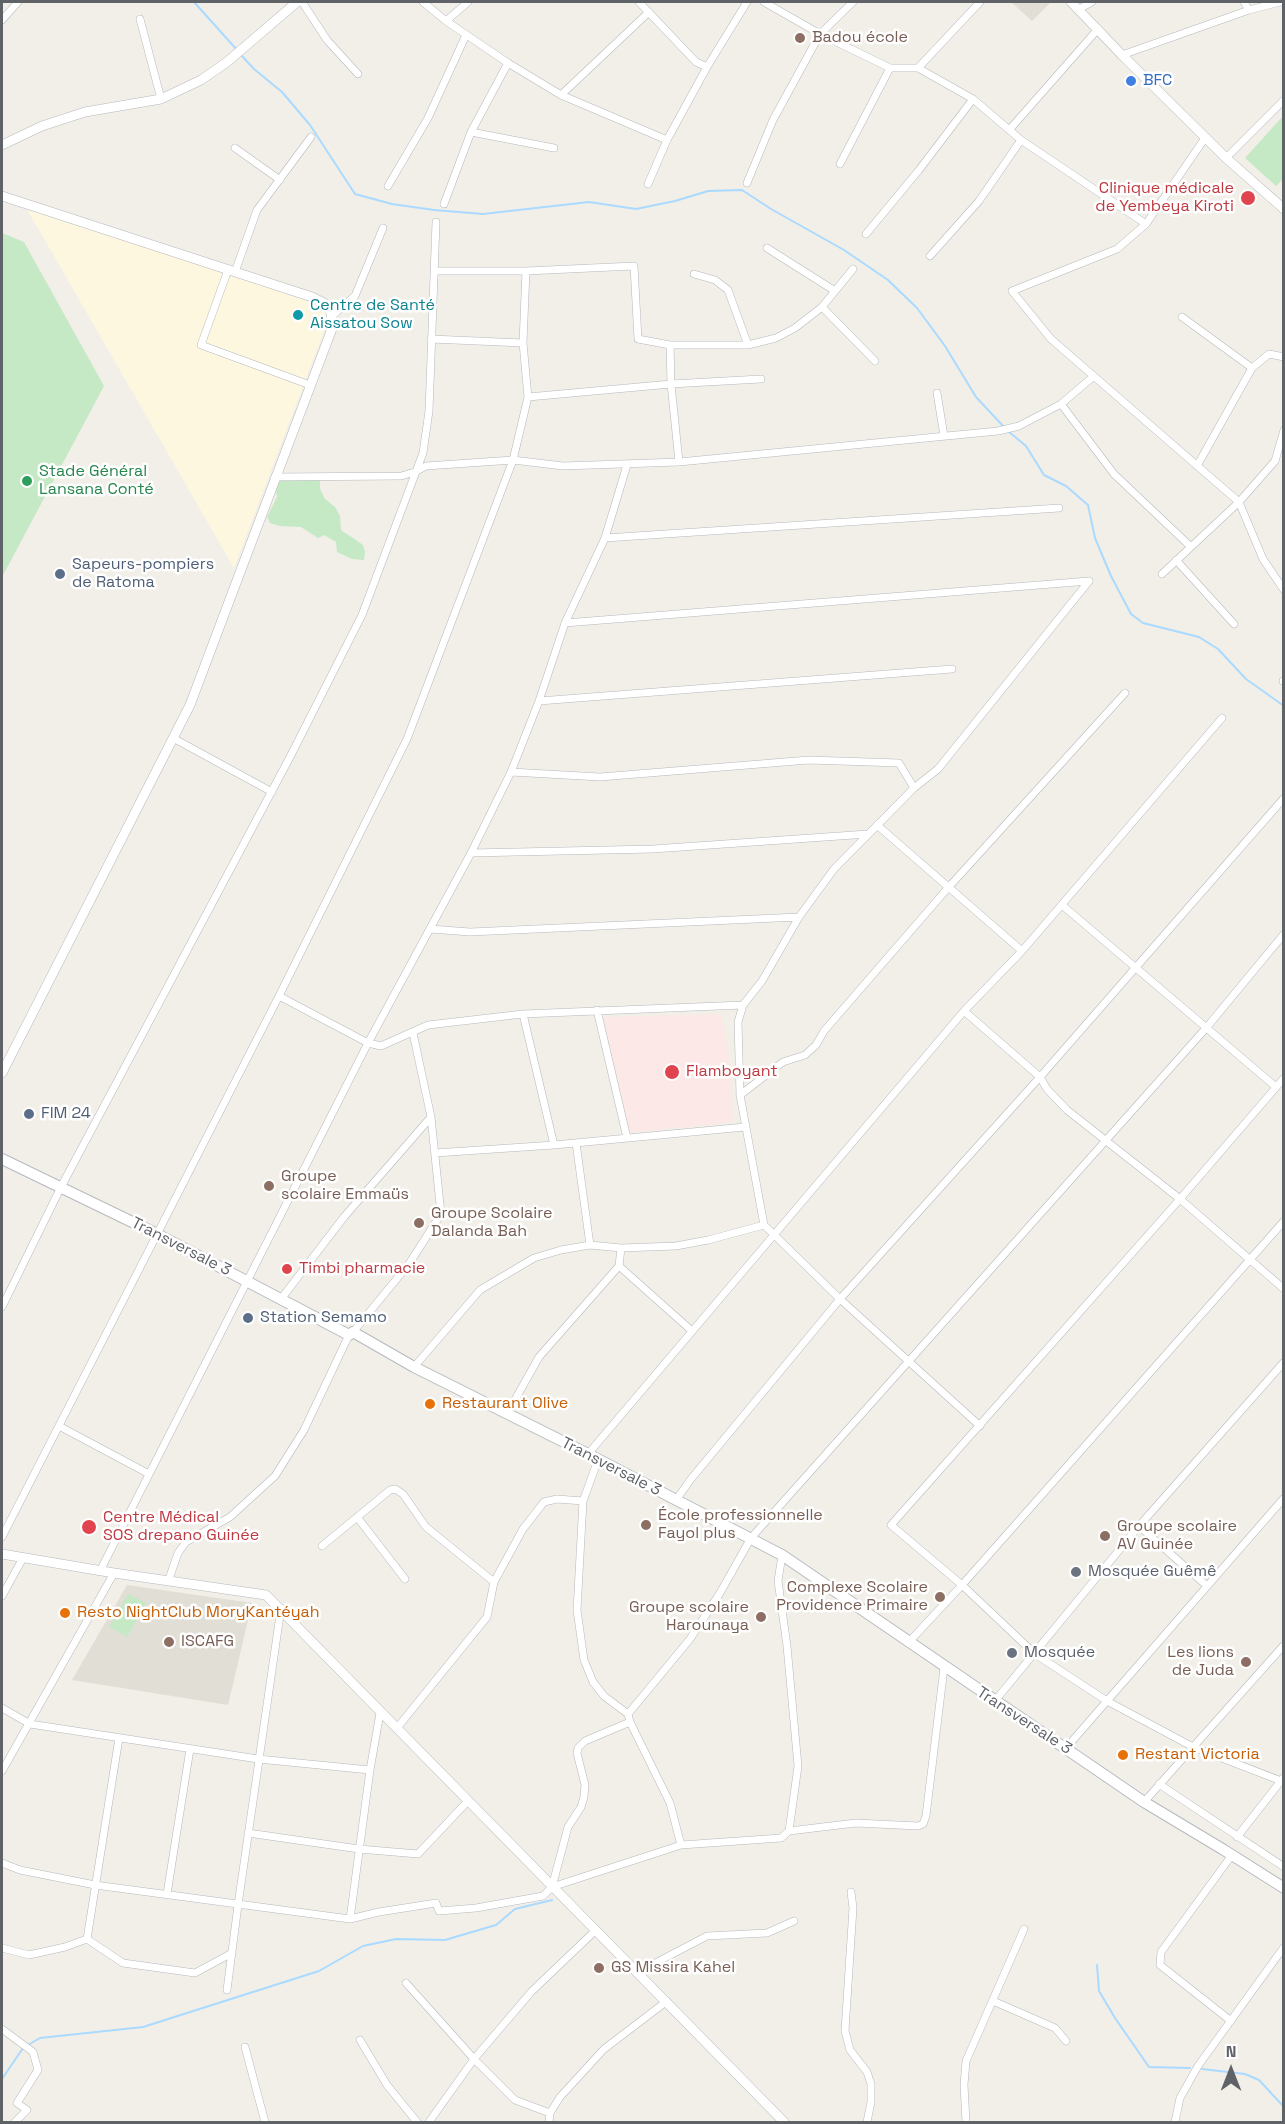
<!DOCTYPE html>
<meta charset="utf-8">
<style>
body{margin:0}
#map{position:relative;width:1285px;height:2124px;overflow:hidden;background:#f1efe8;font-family:"Space Grotesk",sans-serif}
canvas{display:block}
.frame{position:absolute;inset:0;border:3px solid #5f6368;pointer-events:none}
.north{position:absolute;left:1201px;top:2040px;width:60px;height:60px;-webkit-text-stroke:4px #fff;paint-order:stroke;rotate:0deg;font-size:16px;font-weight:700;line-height:24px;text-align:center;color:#5f6368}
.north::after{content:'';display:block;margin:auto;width:21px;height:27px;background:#5f6368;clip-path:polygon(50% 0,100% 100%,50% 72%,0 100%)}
</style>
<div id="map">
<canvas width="1285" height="2124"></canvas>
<div class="frame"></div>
<div class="north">N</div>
</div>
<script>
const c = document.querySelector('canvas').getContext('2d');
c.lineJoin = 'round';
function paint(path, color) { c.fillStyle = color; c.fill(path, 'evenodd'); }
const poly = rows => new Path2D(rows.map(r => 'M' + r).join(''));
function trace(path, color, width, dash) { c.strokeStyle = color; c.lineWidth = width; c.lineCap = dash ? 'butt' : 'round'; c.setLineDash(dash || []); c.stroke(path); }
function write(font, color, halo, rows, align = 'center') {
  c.font = font + ' "Space Grotesk",sans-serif'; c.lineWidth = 5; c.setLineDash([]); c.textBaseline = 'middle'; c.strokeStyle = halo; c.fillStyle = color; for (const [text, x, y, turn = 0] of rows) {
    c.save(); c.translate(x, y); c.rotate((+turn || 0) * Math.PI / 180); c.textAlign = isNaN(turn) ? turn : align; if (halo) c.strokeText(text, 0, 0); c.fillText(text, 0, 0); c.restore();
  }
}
paint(poly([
 [31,208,319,305,327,315,325,328,234,568,28,211]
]), '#fef7e0');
paint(poly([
 [1011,2,1051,2,1032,21],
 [127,1585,252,1603,228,1705,72,1680]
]), '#e1ded6');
paint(poly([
 [721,1014,731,1068,733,1122,628,1133,621,1108,604,1017]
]), '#fce8e6');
paint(poly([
 [1283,116,1283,179,1276,186,1245,158],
 [2,233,24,242,104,386,2,577],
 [299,473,313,474,320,477,320,489,325,499,335,507,340,516,341,530,363,545,365,552,364,560,352,559,337,552,336,542,324,535,318,538,301,527,280,526,270,523,267,517,277,497,275,487,285,475],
 [128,1594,146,1603,127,1637,109,1627]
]), '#c5e8c5');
trace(poly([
 [194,2,238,51],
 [241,55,254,69,282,92,310,125,355,194,392,204,434,210,483,214,589,202,636,209,675,201,708,191,742,190,771,209,844,250,888,280,917,308,945,346,976,397,1004,427],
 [1008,431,1026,446,1044,475,1066,486,1088,505,1095,538,1111,576,1131,614,1143,623,1199,637,1218,649,1246,679,1284,706],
 [1097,1965,1099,1991,1115,2018,1149,2067,1190,2068],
 [28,2045,40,2038,143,2027,319,1971,363,1946,396,1939,445,1940,496,1925,515,1909,552,1900],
 [1202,2069,1245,2074,1259,2080,1284,2107],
 [2,2079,23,2048]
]), '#aadaff', 2);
const minor = poly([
 [302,2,327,40,358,74],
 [423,2,446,21,508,63,561,95,667,140],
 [639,2,696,62,707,67],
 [764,2,820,34,890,68,918,68,973,99,1021,140,1146,224],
 [1244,2,1249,10],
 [1079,9,1092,2],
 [140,19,161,99],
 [2,20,18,2],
 [446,21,468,2],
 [1122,55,1249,10,1280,2],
 [918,68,980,2],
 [561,95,649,12],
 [1010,129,1098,29],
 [471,132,554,148],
 [1205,138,1146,224,1117,249,1012,291,1051,339,1239,502,1263,559,1284,590],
 [235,148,280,180],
 [1226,158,1284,100],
 [840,164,890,68],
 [747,183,773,120,820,34,853,2],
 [648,184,667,140,707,67,747,2],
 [388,186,428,118,466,35],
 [444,204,471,132,508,63],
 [866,234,919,170,973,99],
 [767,248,835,291],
 [930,256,979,201,1021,140],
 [228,270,201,345,310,385],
 [434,271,526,271,634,266,638,339,670,345,748,345,776,338,795,328,822,307,853,269],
 [235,272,257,210,311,137],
 [694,274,715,280,728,290,748,345],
 [822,307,875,361],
 [332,316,355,296,383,228],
 [1182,317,1252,368],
 [431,339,523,343],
 [670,345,671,384,679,462],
 [1094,376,1061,404,1114,474,1190,546],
 [937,393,944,436],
 [528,397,671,384,761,379],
 [1197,466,1252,368,1269,354,1284,357],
 [275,477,401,476,415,472,426,466,513,460,563,466,679,462,998,431,1019,426,1061,404],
 [605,538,1059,508],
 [1176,560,1234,624],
 [1162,574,1239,502,1275,461,1284,430],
 [565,623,1089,581],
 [1283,681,1284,681],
 [539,701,952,669],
 [173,738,272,792],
 [511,772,600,777,809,760,899,763,914,788],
 [877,825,1022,951],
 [471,853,653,849,868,834],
 [1062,905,1276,1087],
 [430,929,470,932,799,917],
 [279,996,368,1043,381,1046,428,1025,523,1014,743,1005],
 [597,1010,627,1138],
 [964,1011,1040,1077,1047,1089,1067,1110,1180,1199,1284,1289],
 [523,1014,554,1145],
 [1284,1078,1180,1199,891,1525,962,1585,1035,1654,1107,1701,1193,1747,1284,1782],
 [740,1095,783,1062,805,1055,816,1045,824,1031,947,889,1125,693],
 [576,1143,590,1245],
 [435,1153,554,1145,745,1127],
 [621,1248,619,1266,692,1331],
 [281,1299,344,1217,431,1117],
 [2,1307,61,1187,290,757,362,615,423,453,429,411,436,222],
 [353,1332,409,1264,441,1214,431,1117,413,1033],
 [414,1367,480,1290,534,1258,561,1250,590,1245,621,1248,676,1246,708,1240,764,1225],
 [507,1414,539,1357,619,1266],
 [59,1426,149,1474],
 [980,1426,840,1299,764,1225,740,1095,738,1022,743,1005,762,981,799,917,834,869,914,788,938,769,1089,581],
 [588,1454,964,1011,1022,951,1222,718],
 [598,1460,583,1501,577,1610,584,1660,593,1682,604,1696,628,1714,630,1722,670,1803,681,1845],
 [676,1500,691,1479,840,1299,1040,1077,1284,798],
 [357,1517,405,1579],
 [1139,1526,1207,1586],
 [2,1537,279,996,407,739,513,460,528,397,523,343,526,271],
 [322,1546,390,1490,395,1489,403,1494,426,1527,494,1582],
 [100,1571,368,1043,471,853,511,772,539,701,565,623,605,538,627,465],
 [169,1579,178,1553,186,1542,230,1517,275,1476,304,1430,349,1335],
 [2,1596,23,1558],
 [908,1643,962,1585,1284,1221],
 [994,1702,1139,1526,1284,1362],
 [2,1708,30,1724,258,1759,370,1770],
 [628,1714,690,1639,720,1593,751,1538,1207,1027,1284,934],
 [397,1728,487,1617,494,1582,523,1529,544,1502,557,1499,583,1501],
 [1066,1748,1284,1498],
 [2,1771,114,1573],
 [1159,1784,1284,1867],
 [1144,1802,1284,1645],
 [789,1831,856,1823,918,1826,923,1824,926,1816,944,1668],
 [248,1833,359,1849,418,1854,467,1802],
 [1237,1837,1284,1777],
 [2,1863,20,1870,95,1885,350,1919,379,1912,436,1903,439,1911,476,1908,543,1896,552,1887,681,1845,781,1838,789,1831,798,1766,787,1646,778,1581,782,1555],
 [552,1887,568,1827,581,1807,584,1797,585,1785,577,1753,578,1748,585,1741,630,1722],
 [851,1892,853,1908,845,2031,850,2050,867,2072,871,2084,871,2102,867,2122],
 [167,1894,190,1749],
 [350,1919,370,1770,380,1713],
 [87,1939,119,1738],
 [87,1939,123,1963,195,1973,232,1953],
 [2,1948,29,1955,65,1947,87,1939],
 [638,1972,707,1936,767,1933,794,1921],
 [406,1983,474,2059,515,2100,550,2113],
 [227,1990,238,1905,281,1608],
 [993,2001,1055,2028,1066,2041],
 [1231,2021,1160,1965,1161,1952,1232,1855],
 [2,2029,33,2052,38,2070,17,2103,27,2110,15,2122],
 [360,2040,387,2085,417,2122],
 [245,2047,265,2122],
 [429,2122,474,2059,532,1991,596,1930],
 [549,2122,550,2113,560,2097,604,2049,667,2001],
 [966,2122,964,2085,966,2061,1024,1929],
 [1175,2122,1180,2098,1198,2066,1284,1947]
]);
const tertiary = poly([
 [1071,2,1122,55,1226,158,1284,209],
 [2,145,42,126,85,112,161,99,201,80,227,62,297,2],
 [2,196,312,297,324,303,330,309,333,326,190,705,2,1073],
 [2,1554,114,1573,266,1595,784,2122]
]);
const secondary = poly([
 [2,1159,157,1234,349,1335,353,1332,414,1367,588,1454,782,1555,1144,1802,1224,1850,1284,1888]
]);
trace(minor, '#b5b8bc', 8);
trace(tertiary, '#b5b8bc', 10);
trace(secondary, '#b6babf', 12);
trace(minor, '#fff', 7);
trace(tertiary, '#fff', 9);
trace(secondary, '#fff', 10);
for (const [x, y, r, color] of [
 [800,38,6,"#8d6e63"],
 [1131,81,6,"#3f7fe0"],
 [1248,198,8,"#e0444e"],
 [298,315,6,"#0f9aa8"],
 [27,481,6,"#2e9e5b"],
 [60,574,6,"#5c6f8a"],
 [672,1072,8,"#e0444e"],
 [29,1114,6,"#5c6f8a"],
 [269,1186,6,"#8d6e63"],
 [419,1223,6,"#8d6e63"],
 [287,1269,6,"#e0444e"],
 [248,1318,6,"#5c6f8a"],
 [430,1404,6,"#e8710a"],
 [646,1525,6,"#8d6e63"],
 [89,1527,8,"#e0444e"],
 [1105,1536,6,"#8d6e63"],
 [1076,1572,6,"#6b7280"],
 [940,1597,6,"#8d6e63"],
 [65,1613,6,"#e8710a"],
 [761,1617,6,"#8d6e63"],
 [169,1642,6,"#8d6e63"],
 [1012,1653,6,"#6b7280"],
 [1246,1662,6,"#8d6e63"],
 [1123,1755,6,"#e8710a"],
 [599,1968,6,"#8d6e63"]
]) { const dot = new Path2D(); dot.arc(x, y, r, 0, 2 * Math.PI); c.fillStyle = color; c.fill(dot); trace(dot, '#fff', 2); }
write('16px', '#785e54', '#fff', [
 ["Badou école",812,38],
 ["Groupe",281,1177],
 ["scolaire Emmaüs",281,1195],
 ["Groupe Scolaire",431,1214],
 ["Dalanda Bah",431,1232],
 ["École professionnelle",658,1516],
 ["Fayol plus",658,1534],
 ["Groupe scolaire",1117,1527],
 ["AV Guinée",1117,1545],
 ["Complexe Scolaire",928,1588,"right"],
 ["Providence Primaire",928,1606,"right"],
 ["Groupe scolaire",749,1608,"right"],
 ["Harounaya",749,1626,"right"],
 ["ISCAFG",181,1642],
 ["Les lions",1234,1653,"right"],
 ["de Juda",1234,1671,"right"],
 ["GS Missira Kahel",611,1968]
], 'left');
write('16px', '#366cbe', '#fff', [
 ["BFC",1143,81]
], 'left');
write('16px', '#be3a42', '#fff', [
 ["Clinique médicale",1234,189,"right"],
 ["de Yembeya Kiroti",1234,207,"right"],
 ["Flamboyant",686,1072],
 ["Timbi pharmacie",299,1269],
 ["Centre Médical",103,1518],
 ["SOS drepano Guinée",103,1536]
], 'left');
write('16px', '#0d838f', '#fff', [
 ["Centre de Santé",310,306],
 ["Aissatou Sow",310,324]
], 'left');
write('16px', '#27864d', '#fff', [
 ["Stade Général",39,472],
 ["Lansana Conté",39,490]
], 'left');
write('16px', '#4e5e75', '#fff', [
 ["Sapeurs-pompiers",72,565],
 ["de Ratoma",72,583],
 ["FIM 24",41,1114],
 ["Station Semamo",260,1318]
], 'left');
write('16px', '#5f6368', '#fff', [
 ["Transversale 3",181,1247,27],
 ["Transversale 3",611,1467,27],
 ["Transversale 3",1024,1721,33]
]);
write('16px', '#c56008', '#fff', [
 ["Restaurant Olive",442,1404],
 ["Resto NightClub MoryKantéyah",77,1613],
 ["Restant Victoria",1135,1755]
], 'left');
write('16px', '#5b616d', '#fff', [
 ["Mosquée Guêmê",1088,1572],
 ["Mosquée",1024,1653]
], 'left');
</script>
